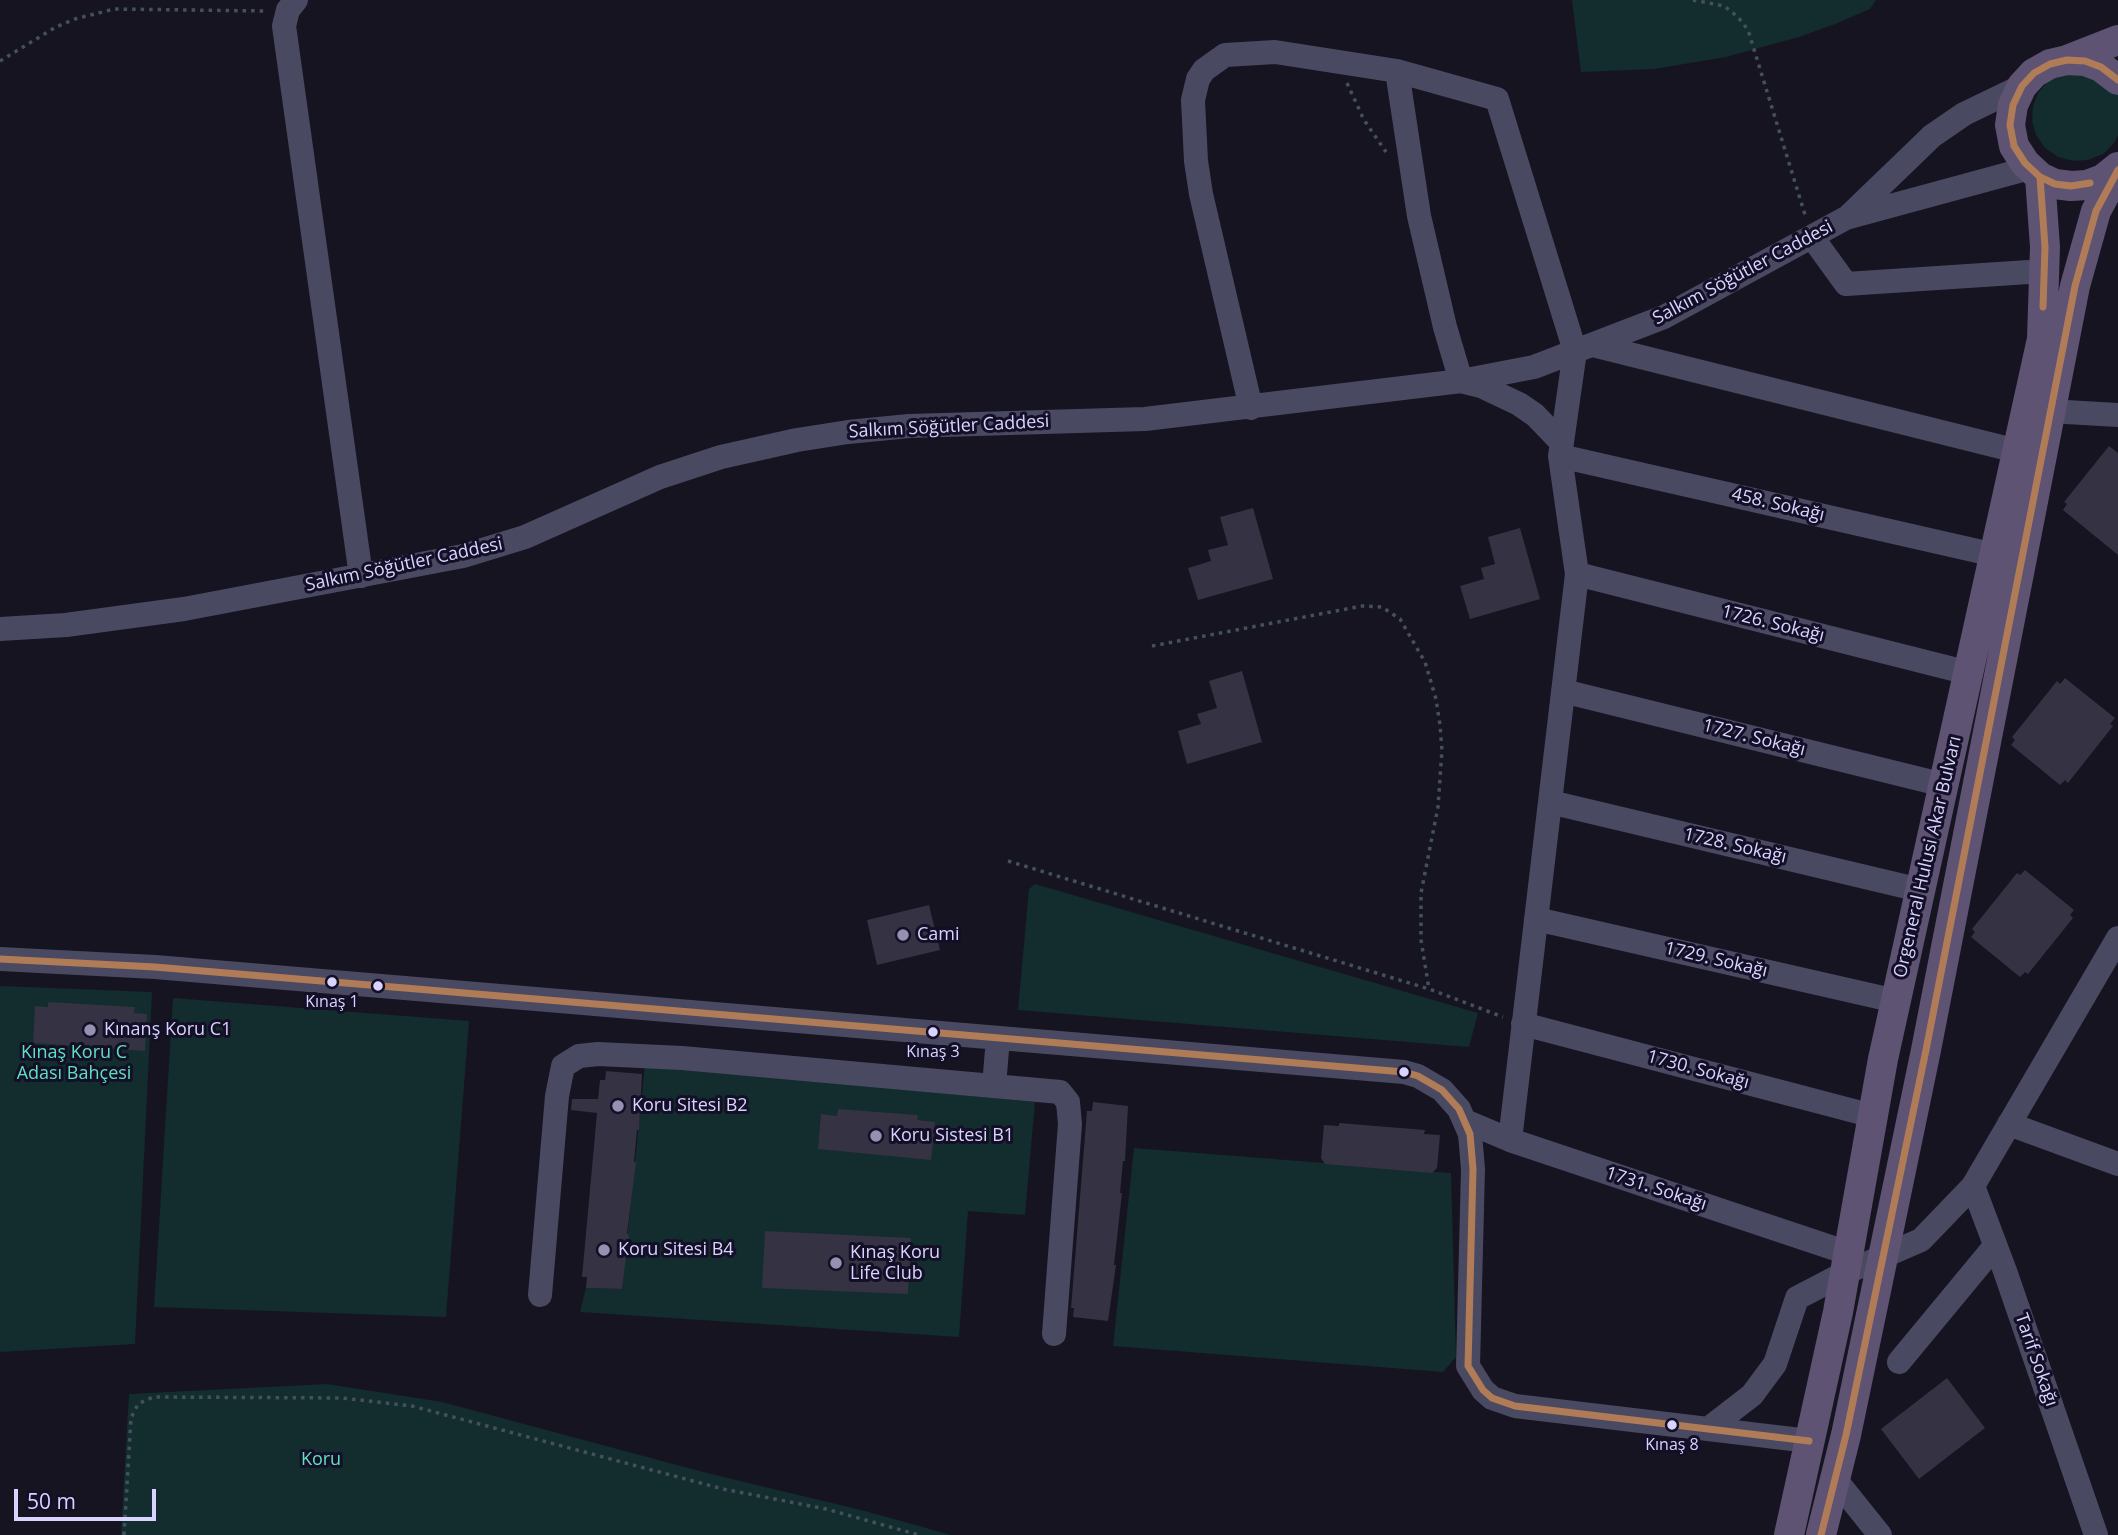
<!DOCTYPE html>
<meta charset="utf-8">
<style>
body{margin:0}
#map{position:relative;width:2118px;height:1535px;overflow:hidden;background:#161421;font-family:"Open Sans",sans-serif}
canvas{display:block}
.scale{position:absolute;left:14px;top:1489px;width:142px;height:32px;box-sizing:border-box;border:4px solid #d9d4ff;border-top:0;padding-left:9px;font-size:21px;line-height:24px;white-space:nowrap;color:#d9d4ff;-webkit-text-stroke:5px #130f26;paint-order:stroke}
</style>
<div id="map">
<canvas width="2118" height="1535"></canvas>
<div class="scale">50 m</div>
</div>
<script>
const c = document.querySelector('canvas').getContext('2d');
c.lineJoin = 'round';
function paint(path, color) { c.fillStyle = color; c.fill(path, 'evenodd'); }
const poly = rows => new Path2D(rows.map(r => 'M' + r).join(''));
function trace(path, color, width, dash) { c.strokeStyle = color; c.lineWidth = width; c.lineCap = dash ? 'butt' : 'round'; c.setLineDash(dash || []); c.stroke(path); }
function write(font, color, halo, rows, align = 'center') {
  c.font = font + ' "Open Sans",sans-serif'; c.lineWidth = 6; c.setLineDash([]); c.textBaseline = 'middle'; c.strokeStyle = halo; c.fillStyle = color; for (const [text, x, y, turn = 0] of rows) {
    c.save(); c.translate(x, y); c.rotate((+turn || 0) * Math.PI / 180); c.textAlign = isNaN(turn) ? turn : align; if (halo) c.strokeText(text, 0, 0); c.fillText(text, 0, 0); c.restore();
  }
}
paint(poly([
 [1572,0,1876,0,1870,9,1835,24,1799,37,1726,57,1654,69,1581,72],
 [2073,70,2112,86,2118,95,2118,135,2114,143,2103,154,2088,160,2073,161,2058,157,2045,148,2036,135,2032,121,2033,106,2038,93,2047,82],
 [1035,884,1478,1013,1469,1047,1018,1010,1029,889],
 [0,986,152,992,135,1344,0,1352],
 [173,998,469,1021,446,1317,154,1307],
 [645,1064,1035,1102,1025,1215,968,1211,959,1337,580,1312,586,1288,622,1289],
 [1134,1148,1451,1173,1456,1357,1443,1372,1113,1346],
 [327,1384,442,1402,707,1473,865,1511,951,1535,121,1535,129,1394]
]), '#132c2d');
paint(poly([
 [2109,446,2118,453,2118,555,2063,510,2067,504,2064,502],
 [1253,508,1273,579,1198,600,1188,568,1211,561,1208,550,1228,545,1220,517],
 [1520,528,1540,599,1470,619,1460,586,1484,579,1481,568,1495,564,1488,537],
 [1242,671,1262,742,1187,764,1178,731,1201,724,1197,714,1217,708,1209,681],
 [2065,678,2115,718,2110,724,2113,726,2068,783,2065,780,2060,785,2011,745,2015,740,2012,737,2057,681,2060,684],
 [2025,870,2074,910,2070,915,2073,918,2028,974,2025,972,2020,977,1971,937,1975,932,1972,929,2017,873,2020,875],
 [929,905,940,950,877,965,867,920],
 [48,1002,135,1007,134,1013,147,1014,145,1051,33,1043,35,1006,48,1007],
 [606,1071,642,1074,639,1130,637,1130,634,1162,636,1162,627,1234,629,1234,622,1289,586,1288,587,1277,582,1277,597,1113,571,1110,572,1099,598,1099,600,1080,605,1080],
 [1093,1102,1128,1106,1125,1161,1123,1161,1120,1193,1122,1193,1114,1265,1116,1265,1108,1321,1073,1317,1074,1308,1071,1308,1087,1111,1092,1111],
 [838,1109,918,1115,917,1120,935,1122,931,1160,818,1149,821,1114,837,1116],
 [1339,1123,1425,1130,1424,1134,1440,1135,1437,1168,1432,1173,1325,1164,1321,1158,1324,1125,1339,1126],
 [765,1231,911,1238,908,1294,762,1288],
 [1947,1378,1985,1428,1919,1479,1881,1429]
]), '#343243');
trace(poly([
 [1693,0,1724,6,1738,17,1748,30,1806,218],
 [0,61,56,27,75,19,114,9,265,11],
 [1347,83,1364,120,1386,152],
 [1152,646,1362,606,1382,607,1400,619,1425,662,1436,699,1440,725,1442,750,1438,807,1421,893,1421,940,1429,989],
 [1008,861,1429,989,1503,1017],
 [124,1535,131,1418,138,1404,153,1397,342,1398,412,1406,723,1489,826,1509,919,1535]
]), '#44505f', 3.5, [3.5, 5]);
trace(poly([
 [296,0,288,10,284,26,361,576],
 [1397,71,1419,216,1445,327,1461,381,1481,386,1519,404,1535,415,1562,443],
 [1849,216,1932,136,1964,114,2022,86],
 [1812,237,1846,284,2044,271],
 [1593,345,2017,451],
 [1251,408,1201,194,1196,161,1193,100,1198,79,1204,70,1225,55,1275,52,1397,71,1497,99,1575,351,1560,456,1577,574,1510,1140],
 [2049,411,2118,415],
 [1560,456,1995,555],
 [1577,574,1969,673],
 [0,629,66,625,184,609,463,556,525,537,660,477,721,457,797,440,848,432,909,426,1145,419,1461,381,1534,367,1664,317,1846,218,2030,168],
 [1563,691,1944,785],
 [1550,802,1920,890],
 [1536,919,1896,1001],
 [0,959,155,967,1404,1072,1418,1076,1442,1090,1459,1109,1470,1134,1473,1169,1468,1366,1483,1390,1492,1398,1515,1406,1809,1441],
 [1523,1024,1873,1116],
 [994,1086,998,1038],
 [1465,1121,1510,1140,1848,1253],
 [2009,1124,2118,1164],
 [1973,1186,2005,1271,2096,1535],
 [540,1295,557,1096,563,1066,579,1056,598,1054,682,1058,1060,1092,1068,1102,1070,1124,1054,1334],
 [1899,1362,1995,1246],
 [1708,1429,1752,1395,1775,1364,1797,1298,1845,1273,1921,1240,1973,1186,2118,938],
 [1835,1479,1880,1535]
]), '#4a4962', 24);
trace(poly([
 [2067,60,2118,40],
 [2118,167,2103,179,2087,185,2071,186,2055,184,2040,177,2025,163,2014,146,2010,125,2013,105,2022,86,2034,73,2050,64,2067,60,2085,61,2101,67,2118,80],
 [1789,1535,1838,1312,1883,1059,2042,339,2045,247,2040,177],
 [1821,1535,1846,1435,1926,1050,2075,286,2096,211,2118,170]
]), '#5e5373', 30);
trace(poly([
 [2040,177,2045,247,2043,307],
 [2090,183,2071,186,2055,184,2040,177,2025,163,2014,146,2010,125,2013,105,2022,86,2034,73,2050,64,2067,60,2085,61,2101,67,2118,80],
 [0,959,155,967,1404,1072,1418,1076,1442,1090,1459,1109,1470,1134,1473,1169,1468,1366,1483,1390,1492,1398,1515,1406,1809,1441],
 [1821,1535,1846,1435,1926,1050,2075,286,2096,211,2118,170]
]), '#b07c57', 7);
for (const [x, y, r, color] of [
 [903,935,7,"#9591b1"],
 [332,982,6,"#d9d4ff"],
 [378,986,6,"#d9d4ff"],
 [90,1030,7,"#9591b1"],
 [933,1032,6,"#d9d4ff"],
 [1404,1072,6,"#d9d4ff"],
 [618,1106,7,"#9591b1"],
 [876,1136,7,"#9591b1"],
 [604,1250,7,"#9591b1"],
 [836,1263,7,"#9591b1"],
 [1672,1425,6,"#d9d4ff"]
]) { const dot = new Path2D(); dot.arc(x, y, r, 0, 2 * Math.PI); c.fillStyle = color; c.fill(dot); trace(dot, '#130f26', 2.5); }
write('16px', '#d9d4ff', '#130f26', [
 ["Kınaş 1",332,1002],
 ["Kınaş 3",933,1052],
 ["Kınaş 8",1672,1445]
]);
write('18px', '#d9d4ff', '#130f26', [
 ["Salkım Söğütler Caddesi",1743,273,-28],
 ["Salkım Söğütler Caddesi",949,427,-3],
 ["458. Sokağı",1778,505,13],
 ["Salkım Söğütler Caddesi",404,565,-12],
 ["1726. Sokağı",1773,624,14],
 ["1727. Sokağı",1754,738,14],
 ["1728. Sokağı",1735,846,13],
 ["Orgeneral Hulusi Akar Bulvarı",1928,857,-77],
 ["1729. Sokağı",1716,960,13],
 ["1730. Sokağı",1698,1070,15],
 ["1731. Sokağı",1656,1189,18],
 ["Tarif Sokağı",2036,1360,71]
]);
write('18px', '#d9d4ff', '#130f26', [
 ["Cami",917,935],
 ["Kınanş Koru C1",104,1030],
 ["Koru Sitesi B2",632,1106],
 ["Koru Sistesi B1",890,1136],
 ["Koru Sitesi B4",618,1250],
 ["Kınaş Koru",850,1253],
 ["Life Club",850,1274]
], 'left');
write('18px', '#5fe0c0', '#130f26', [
 ["Kınaş Koru C",74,1053],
 ["Adası Bahçesi",74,1074],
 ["Koru",321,1460]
]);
</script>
